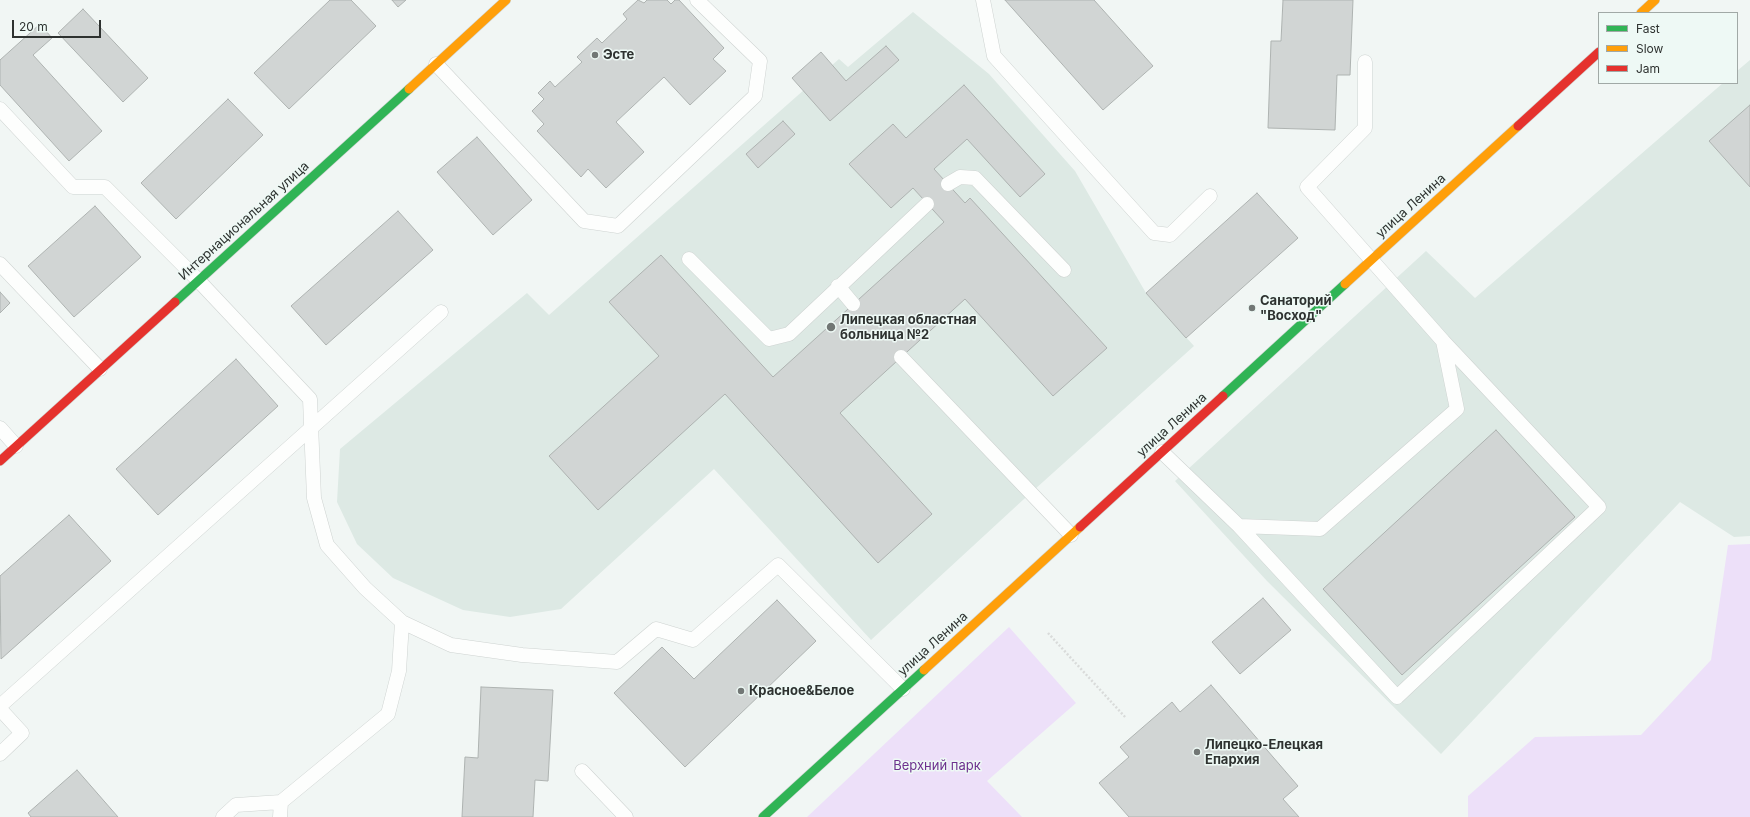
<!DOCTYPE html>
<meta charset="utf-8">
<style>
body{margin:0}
#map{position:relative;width:1750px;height:817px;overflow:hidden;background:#f1f6f4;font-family:Inter,sans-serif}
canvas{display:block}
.legend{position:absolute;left:1598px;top:12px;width:140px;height:72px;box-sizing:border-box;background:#eef9f5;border:1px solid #a1a9a6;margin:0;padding:5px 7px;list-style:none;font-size:12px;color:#2e3230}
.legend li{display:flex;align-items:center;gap:8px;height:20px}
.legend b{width:20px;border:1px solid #a1a9a6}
.scale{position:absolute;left:12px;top:20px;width:89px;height:18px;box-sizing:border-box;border:2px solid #2e3230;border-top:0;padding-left:5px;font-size:12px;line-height:14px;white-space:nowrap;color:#2e3230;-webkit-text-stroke:3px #eef9f5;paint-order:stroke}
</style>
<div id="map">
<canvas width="1750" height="817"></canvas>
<ul class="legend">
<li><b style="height:5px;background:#30b455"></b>Fast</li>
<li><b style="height:5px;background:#ff9f0a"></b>Slow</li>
<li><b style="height:5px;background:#e5322d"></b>Jam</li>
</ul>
<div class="scale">20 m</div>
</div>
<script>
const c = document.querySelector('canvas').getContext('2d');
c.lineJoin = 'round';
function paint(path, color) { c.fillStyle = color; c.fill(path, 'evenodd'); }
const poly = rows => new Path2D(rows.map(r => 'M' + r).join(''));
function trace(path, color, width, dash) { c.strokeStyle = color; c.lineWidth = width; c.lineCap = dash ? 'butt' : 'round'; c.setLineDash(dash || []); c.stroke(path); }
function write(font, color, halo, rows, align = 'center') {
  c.font = font + ' Inter,sans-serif'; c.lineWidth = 3; c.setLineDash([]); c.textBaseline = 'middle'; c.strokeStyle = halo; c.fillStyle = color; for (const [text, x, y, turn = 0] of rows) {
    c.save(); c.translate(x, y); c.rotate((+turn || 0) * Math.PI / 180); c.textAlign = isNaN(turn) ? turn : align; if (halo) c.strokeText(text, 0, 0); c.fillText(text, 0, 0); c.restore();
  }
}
paint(poly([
 [913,12,989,74,1075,171,1146,293,1194,346,1024,499,871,640,714,469,561,609,510,617,463,610,393,578,357,544,337,502,340,449,527,293,549,315,839,59,848,67],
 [1750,60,1750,536,1734,537,1680,502,1441,754,1267,581,1175,481,1426,251,1475,298,1723,83,1737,83,1737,71]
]), '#dde9e4');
paint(poly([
 [1750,544,1750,817,1468,817,1468,796,1535,737,1641,735,1711,660,1728,545],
 [1009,627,1076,703,987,781,1022,817,807,817]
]), '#ede0f9');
const building = poly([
 [330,0,351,0,376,26,289,109,254,73,330,0],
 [392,0,406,0,398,7,392,0],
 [638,0,644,3,647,0,667,0,671,4,675,0,679,0,724,48,713,59,726,71,690,105,664,77,616,122,644,152,606,188,588,169,581,177,537,131,544,124,532,111,544,99,538,93,550,81,555,87,582,62,577,57,597,38,602,43,627,19,623,14,638,0],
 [1005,0,1094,0,1153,66,1103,110,1005,0],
 [1283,0,1353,0,1350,75,1337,75,1335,130,1268,128,1271,41,1281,41,1283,0],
 [83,9,148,78,123,102,58,33,83,9],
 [40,24,52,38,33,55,102,131,69,161,0,85,0,60,40,24],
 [886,46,899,60,830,121,792,78,821,52,846,81,886,46],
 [964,85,1045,174,1020,197,967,139,934,169,965,203,970,198,1107,348,1053,396,965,299,840,413,932,514,878,563,725,394,598,510,549,456,659,356,609,302,661,255,773,377,944,222,913,188,891,208,849,164,893,124,906,138,964,85],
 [228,99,263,135,176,219,141,183,228,99],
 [1750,105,1750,187,1709,141,1750,105],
 [783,121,795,134,758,168,746,154,783,121],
 [477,137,532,200,493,235,437,172,477,137],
 [1257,193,1298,238,1186,338,1146,293,1257,193],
 [95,206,141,257,74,317,28,266,95,206],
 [398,211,433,250,326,345,291,306,398,211],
 [0,292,10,303,0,313,0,292],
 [236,359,278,406,158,515,116,469,236,359],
 [1496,430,1575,517,1402,675,1323,589,1496,430],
 [69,515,111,561,1,659,0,576,69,515],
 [1263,598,1291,630,1240,674,1212,642,1263,598],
 [777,600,816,641,685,767,614,693,662,647,694,679,777,600],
 [1211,685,1298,786,1283,799,1299,817,1129,817,1099,783,1129,757,1120,747,1172,702,1180,712,1211,685],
 [481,687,553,690,548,781,535,780,533,817,462,817,465,757,478,758,481,687],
 [77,770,118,817,31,817,28,813,77,770]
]);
paint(building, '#d1d5d4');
trace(building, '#aeb3b1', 1);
const lane = poly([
 [983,0,994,56,1154,233,1170,235,1210,196],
 [436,64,584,221,618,226,755,96,760,61,697,0],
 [0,109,73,187,105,187,198,280,310,399,314,498,327,545,365,588,402,622,451,645,522,655,617,662,656,629,693,640,778,565,903,689],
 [948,184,960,177,975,178,1064,270],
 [689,259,769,339,789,334,927,204],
 [0,264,100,369],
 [838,286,853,304],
 [901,357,1071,535],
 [0,428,16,446],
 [1162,452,1239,526,1320,529,1457,409,1443,341,1307,187,1365,128,1365,62],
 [1239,526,1397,697,1599,507,1443,341],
 [0,706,441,312],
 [0,709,22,733,0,754],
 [582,771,626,817],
 [223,817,236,805,281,802],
 [280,817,281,802,388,714,399,671,402,622]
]);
const fast = poly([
 [175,302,409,89],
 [1223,396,1345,284],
 [763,817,924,670]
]);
const slow = poly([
 [1641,13,1655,0],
 [409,89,506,0],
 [1345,284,1518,126],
 [924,670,1080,527]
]);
const jam = poly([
 [1518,126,1599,52],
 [0,461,175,302],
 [1080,527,1223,396]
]);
trace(lane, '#ced3d1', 15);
trace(fast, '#ced3d1', 10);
trace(slow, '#ced3d1', 10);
trace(jam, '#ced3d1', 10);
trace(poly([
 [1048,633,1126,718]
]), '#d9dbda', 2.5, [2, 2]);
trace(lane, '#fdfefd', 14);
trace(fast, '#30b455', 9);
trace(slow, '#ff9f0a', 9);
trace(jam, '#e5322d', 9);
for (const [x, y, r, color] of [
 [595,55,4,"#727775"],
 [1252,308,4,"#727775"],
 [831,327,5,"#727775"],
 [741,691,4,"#727775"],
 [1197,752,4,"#727775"]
]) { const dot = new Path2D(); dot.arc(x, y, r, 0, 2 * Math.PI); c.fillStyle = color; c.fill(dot); trace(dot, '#eef9f5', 1.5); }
write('bold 13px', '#2e3230', '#eef9f5', [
 ["Эсте",603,55],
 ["Санаторий",1260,301],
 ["\"Восход\"",1260,316],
 ["Липецкая областная",840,320],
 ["больница №2",840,335],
 ["Красное&Белое",749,691],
 ["Липецко-Елецкая",1205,745],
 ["Епархия",1205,760]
], 'left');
write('13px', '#2e3230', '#eef9f5', [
 ["улица Ленина",1411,206,-42],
 ["Интернациональная улица",244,221,-42],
 ["улица Ленина",1172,425,-42],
 ["улица Ленина",933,644,-42]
]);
write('13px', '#6d318e', '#eef9f5', [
 ["Верхний парк",937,766]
]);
</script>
